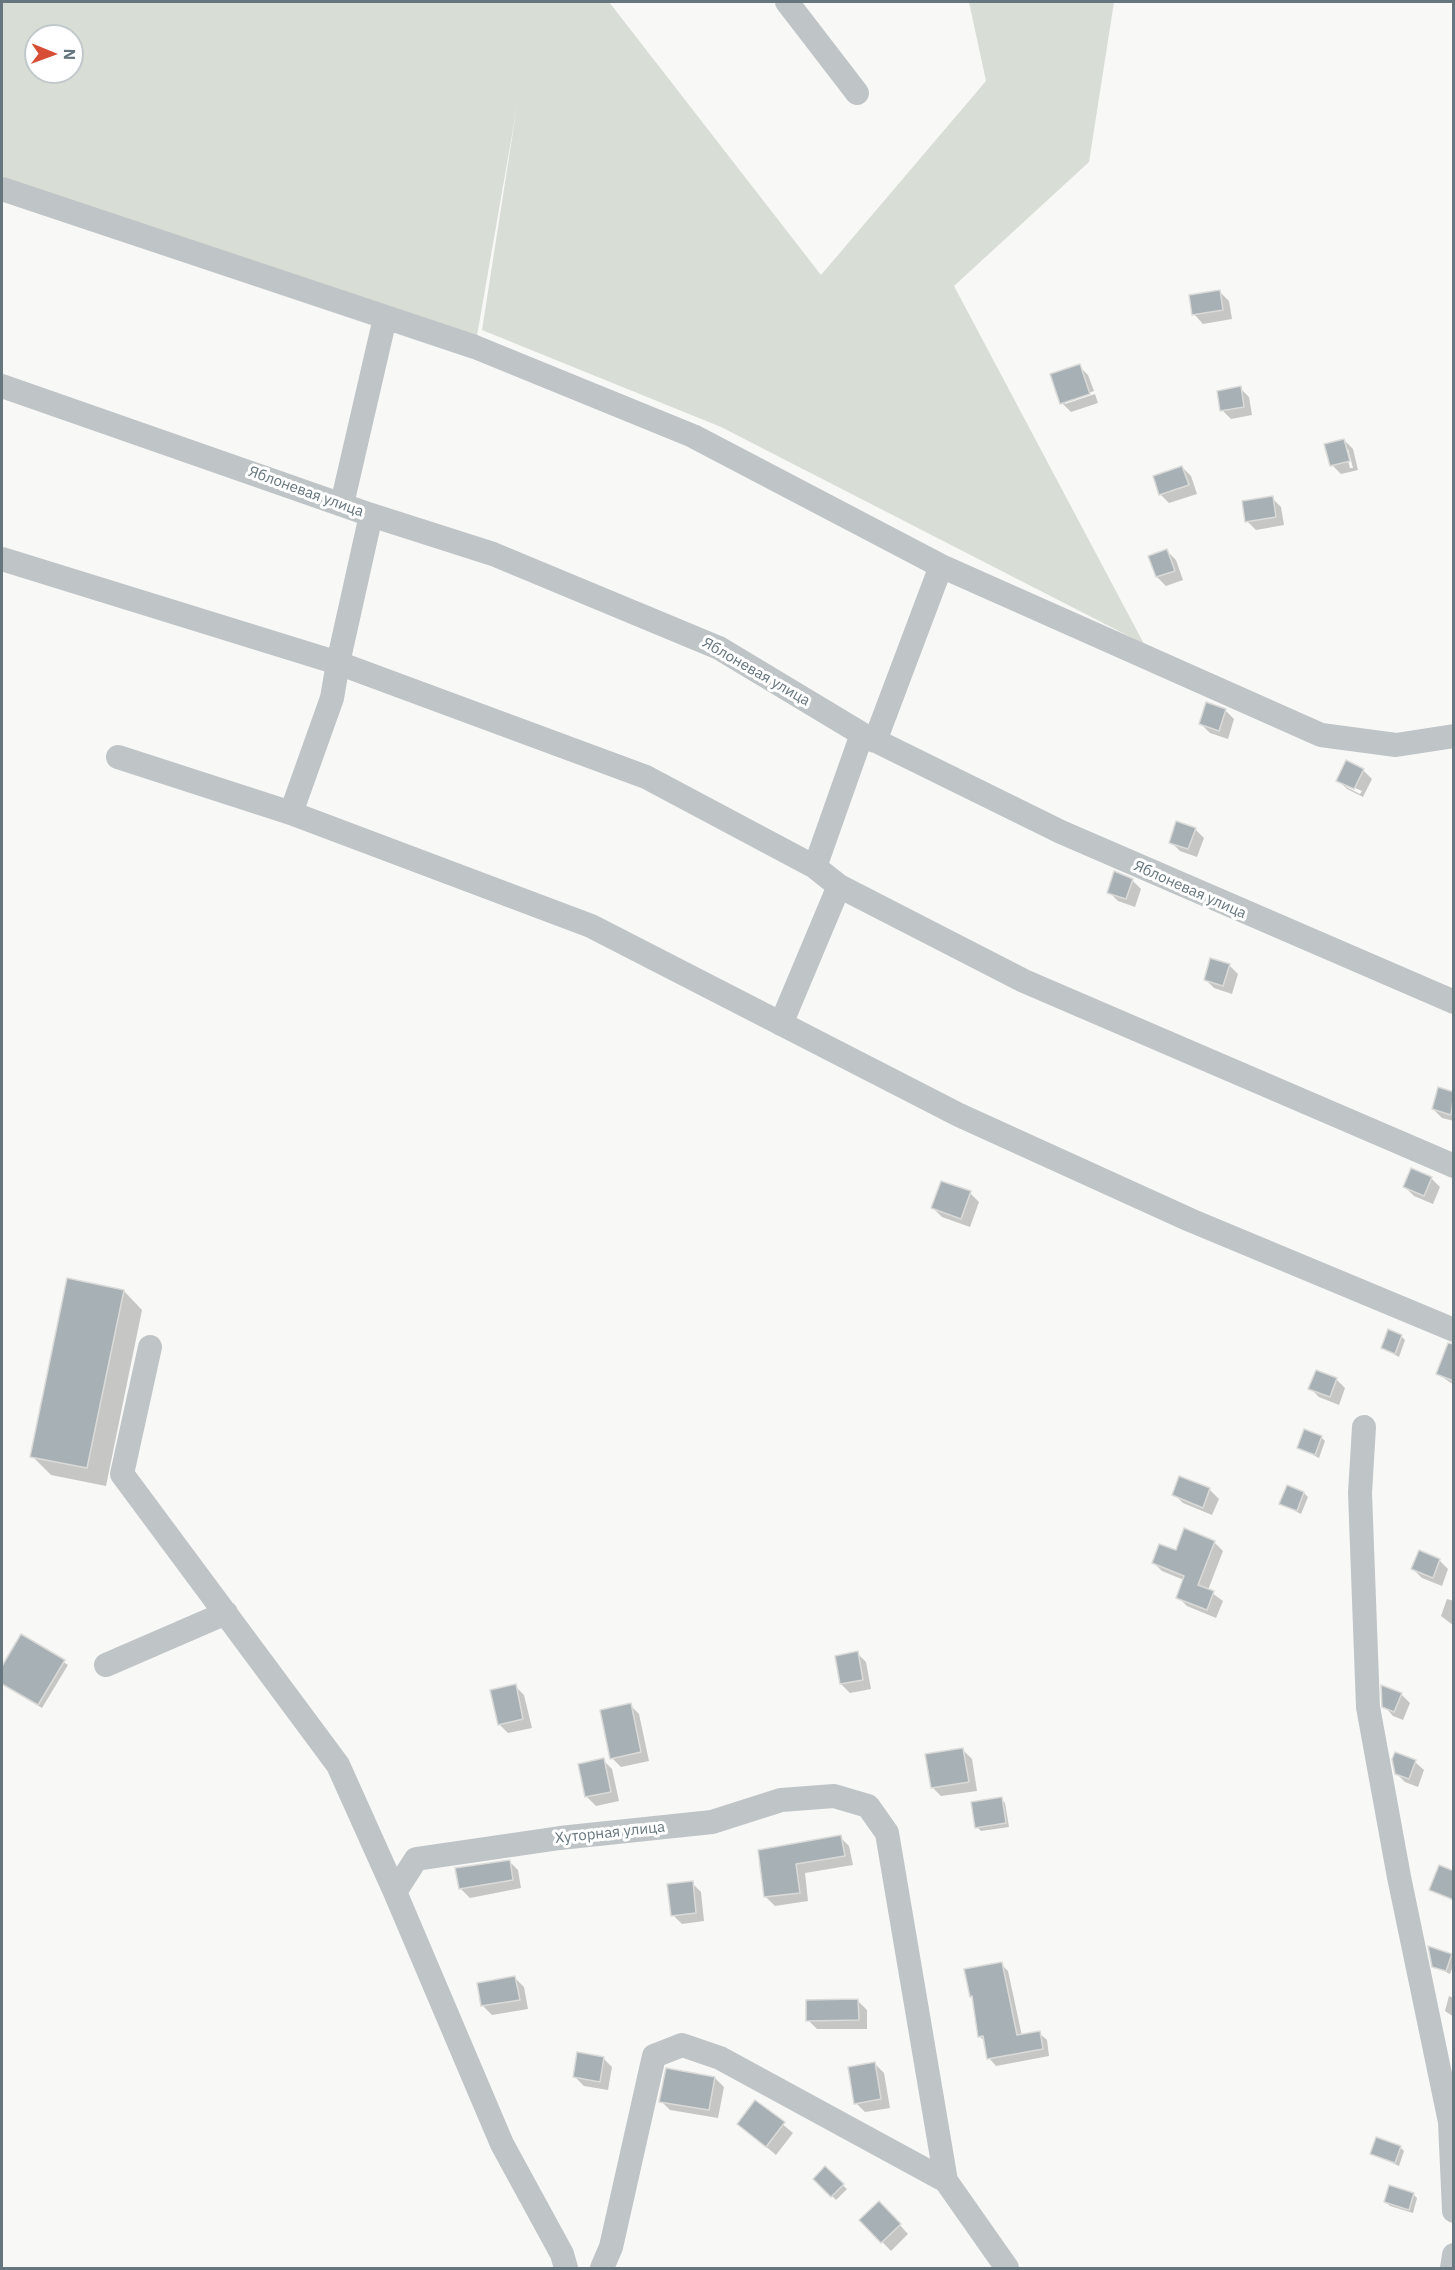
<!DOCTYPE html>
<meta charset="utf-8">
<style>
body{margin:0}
#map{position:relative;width:1455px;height:2270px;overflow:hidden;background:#f8f8f6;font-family:"IBM Plex Sans",sans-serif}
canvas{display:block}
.frame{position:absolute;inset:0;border:3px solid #65767e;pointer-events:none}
.north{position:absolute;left:24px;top:24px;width:60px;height:60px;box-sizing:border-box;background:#fff;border:2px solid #c1c8cb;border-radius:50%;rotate:91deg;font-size:16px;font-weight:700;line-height:24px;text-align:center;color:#65767e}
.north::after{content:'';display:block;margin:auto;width:21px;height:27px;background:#d84d36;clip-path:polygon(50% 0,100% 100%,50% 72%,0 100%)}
</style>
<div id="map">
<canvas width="1455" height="2270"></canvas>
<div class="frame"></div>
<div class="north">N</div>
</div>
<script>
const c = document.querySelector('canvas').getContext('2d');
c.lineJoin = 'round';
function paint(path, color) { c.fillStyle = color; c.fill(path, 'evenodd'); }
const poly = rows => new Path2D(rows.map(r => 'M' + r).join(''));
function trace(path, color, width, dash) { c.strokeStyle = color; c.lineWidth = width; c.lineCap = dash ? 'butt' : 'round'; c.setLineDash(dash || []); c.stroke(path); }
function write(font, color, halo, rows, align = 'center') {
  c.font = font + ' "IBM Plex Sans",sans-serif'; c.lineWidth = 6; c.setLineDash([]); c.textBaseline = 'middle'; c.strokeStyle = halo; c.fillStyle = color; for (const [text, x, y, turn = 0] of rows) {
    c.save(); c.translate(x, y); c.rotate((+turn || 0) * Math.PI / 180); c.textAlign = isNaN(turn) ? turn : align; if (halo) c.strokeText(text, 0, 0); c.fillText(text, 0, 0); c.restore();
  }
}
paint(poly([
 [2,2,609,2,821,275,986,81,969,2,1114,2,1089,162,954,286,1144,644,721,427,482,330,517,106,475,347,2,189],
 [36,36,72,36,72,72,36,72]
]), '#d8ddd5');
paint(poly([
 [1220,292,1229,301,1232,319,1203,324,1194,314],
 [1079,366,1088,375,1094,391,1065,401,1065,404,1095,394,1098,403,1071,412,1062,403],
 [1240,388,1249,397,1252,415,1231,419,1222,410],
 [1344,440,1353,449,1358,470,1341,474,1332,465],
 [1345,449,1348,449,1353,468,1350,468],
 [1182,467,1191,476,1197,494,1169,503,1160,494],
 [1272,498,1281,507,1284,525,1256,530,1247,521],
 [1167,551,1176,560,1183,580,1166,586,1157,577],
 [1225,710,1234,719,1228,739,1210,733,1201,724],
 [1363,770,1372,779,1363,797,1347,789,1338,780],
 [1346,784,1362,791,1360,794,1346,787],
 [1195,829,1204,838,1197,857,1180,851,1171,842],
 [1132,880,1141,889,1135,907,1118,901,1109,892],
 [1229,965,1238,974,1232,994,1214,988,1205,979],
 [1454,1093,1454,1121,1442,1118,1433,1109],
 [1431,1178,1440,1187,1433,1204,1414,1196,1405,1187],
 [970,1193,979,1202,970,1227,942,1217,933,1208],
 [124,1291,142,1310,106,1486,51,1475,32,1456],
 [1401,1336,1405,1340,1399,1357,1382,1348],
 [1454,1361,1454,1385,1438,1374],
 [1336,1379,1345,1388,1339,1405,1319,1397,1310,1388],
 [1321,1437,1325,1441,1319,1458,1299,1448],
 [1180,1478,1210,1490,1219,1499,1212,1515,1183,1503,1174,1494],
 [1304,1493,1308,1497,1301,1514,1281,1504],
 [1185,1530,1214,1542,1223,1551,1208,1590,1223,1601,1216,1618,1187,1606,1178,1597,1184,1580,1162,1571,1153,1562,1177,1552],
 [1439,1560,1448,1569,1442,1586,1422,1578,1413,1569],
 [1447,1599,1454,1601,1454,1626,1441,1616],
 [22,1636,68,1665,42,1708,2,1684,2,1669],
 [857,1653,866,1662,871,1689,850,1693,841,1684],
 [515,1686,524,1695,532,1728,508,1733,499,1724],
 [1401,1694,1410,1703,1403,1720,1393,1716,1384,1706],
 [630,1705,639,1714,649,1761,621,1767,612,1758],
 [963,1750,972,1759,977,1791,941,1796,932,1787],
 [603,1760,612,1769,619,1801,596,1806,587,1797,580,1765],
 [1415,1762,1424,1770,1418,1787,1405,1782,1396,1773],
 [1001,1799,1005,1803,1009,1827,981,1831,977,1827],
 [840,1837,849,1846,853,1865,805,1873,808,1901,775,1906,766,1897,759,1851],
 [509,1861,518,1870,521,1888,470,1898,461,1889],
 [1454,1873,1454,1901,1431,1889],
 [692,1883,701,1892,704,1921,682,1924,673,1915],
 [1451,1955,1454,1963,1450,1974,1434,1966],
 [1001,1964,1008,1971,1022,2036,1039,2033,1047,2040,1049,2056,996,2066,989,2058,986,2042,979,2036,974,1999,971,1996],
 [515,1978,524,1987,528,2009,492,2015,483,2006],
 [1449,1996,1454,1998,1454,2017,1445,2011],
 [858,2001,867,2010,867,2029,817,2029,808,2020],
 [603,2058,612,2067,608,2090,584,2086,575,2077],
 [875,2064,884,2073,890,2108,865,2112,856,2103],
 [715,2078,724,2087,718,2118,670,2110,661,2101],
 [756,2102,793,2133,776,2155,739,2124],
 [1400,2147,1404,2151,1399,2166,1372,2154],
 [825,2169,847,2189,836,2200,815,2179],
 [1413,2194,1417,2198,1413,2213,1390,2206,1386,2202],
 [888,2212,908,2234,891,2251,861,2220]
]), '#0003');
const building = poly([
 [1220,290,1223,310,1192,315,1189,295,1220,290],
 [1080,364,1090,394,1060,404,1050,374,1080,364],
 [1241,386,1244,407,1220,411,1217,391,1241,386],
 [1344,439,1350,461,1330,466,1324,444,1344,439],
 [1182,466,1189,485,1159,495,1153,476,1182,466],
 [1273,496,1276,517,1245,522,1242,501,1273,496],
 [1167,549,1175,571,1156,577,1148,556,1167,549],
 [1206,702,1226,709,1219,731,1199,724,1206,702],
 [1346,760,1364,769,1354,789,1336,781,1346,760],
 [1176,821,1196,828,1188,849,1169,843,1176,821],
 [1114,871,1133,879,1126,899,1107,893,1114,871],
 [1210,958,1230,964,1223,986,1204,980,1210,958],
 [1438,1087,1454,1092,1451,1115,1432,1109,1438,1087],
 [1411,1168,1432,1177,1424,1196,1403,1187,1411,1168],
 [941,1181,971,1191,961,1219,931,1208,941,1181],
 [67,1278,124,1290,87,1468,30,1457,67,1278],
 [1388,1329,1402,1335,1395,1354,1381,1348,1388,1329],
 [1448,1343,1454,1344,1454,1381,1436,1374,1448,1343],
 [1316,1370,1337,1378,1330,1397,1308,1389,1316,1370],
 [1304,1429,1322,1436,1315,1455,1297,1448,1304,1429],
 [1179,1476,1210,1488,1203,1508,1172,1495,1179,1476],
 [1287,1485,1304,1492,1297,1511,1279,1504,1287,1485],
 [1184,1528,1215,1541,1198,1585,1214,1591,1207,1610,1176,1598,1184,1576,1152,1563,1159,1544,1176,1550,1184,1528],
 [1419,1550,1440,1559,1433,1578,1411,1569,1419,1550],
 [21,1634,65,1660,38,1705,2,1684,2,1666,21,1634],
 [858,1651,863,1680,840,1684,835,1656,858,1651],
 [516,1684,523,1719,498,1725,490,1690,516,1684],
 [1381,1685,1402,1693,1394,1712,1382,1707,1381,1685],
 [631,1703,641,1752,610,1759,600,1710,631,1703],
 [963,1748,969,1782,931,1788,925,1754,963,1748],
 [1395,1752,1416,1760,1409,1779,1395,1774,1392,1759,1395,1752],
 [604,1758,611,1792,585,1797,578,1764,604,1758],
 [1002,1797,1006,1823,975,1828,971,1802,1002,1797],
 [841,1835,845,1856,796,1864,800,1893,764,1897,758,1850,841,1835],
 [510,1860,513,1880,459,1889,455,1868,510,1860],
 [1439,1865,1454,1871,1454,1900,1429,1890,1439,1865],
 [693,1881,696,1913,671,1916,667,1884,693,1881],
 [1428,1946,1452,1954,1446,1971,1432,1967,1428,1946],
 [1002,1962,1017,2035,1040,2031,1043,2049,987,2059,983,2036,978,2037,972,1996,970,1997,964,1969,1002,1962],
 [515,1976,520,2000,481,2006,477,1983,515,1976],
 [858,1999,859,2020,806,2021,806,2000,858,1999],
 [577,2052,604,2057,600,2082,573,2077,577,2052],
 [875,2062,881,2099,854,2104,848,2067,875,2062],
 [666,2068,715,2077,709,2110,659,2102,666,2068],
 [755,2100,785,2122,766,2147,737,2124,755,2100],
 [1376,2137,1401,2146,1395,2163,1370,2154,1376,2137],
 [825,2166,844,2184,831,2197,813,2179,825,2166],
 [1389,2185,1414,2193,1409,2210,1384,2202,1389,2185],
 [879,2201,901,2224,881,2243,859,2220,879,2201]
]);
paint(building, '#a7b0b4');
trace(building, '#dadad8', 1.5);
trace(poly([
 [787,2,857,93],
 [2,189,475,347,693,436,941,566,1321,735,1396,745,1454,736],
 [2,386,371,515,493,554,719,648,862,734,1061,832,1454,1002],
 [342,504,385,318],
 [2,559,338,663,646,777,815,867,839,886,1024,981,1454,1166],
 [875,741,941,566],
 [118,757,291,813,591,926,959,1115,1190,1220,1454,1330],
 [291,813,332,698,338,663,371,515],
 [815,867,862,734],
 [781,1024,839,886],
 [150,1347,122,1474,338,1765,395,1892],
 [1364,1427,1360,1493,1368,1707,1399,1877,1450,2122,1454,2211],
 [106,1665,226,1613],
 [566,2268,562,2254,502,2144,395,1892,416,1859,560,1838,712,1822,781,1800,834,1796,868,1806,887,1833,946,2181],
 [602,2268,611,2247,654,2056,682,2045,720,2058,946,2181,1007,2268],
 [1452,2268,1454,2255]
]), '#bfc4c7', 24);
write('15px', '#65767e', '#fff', [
 ["Яблоневая улица",306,492,20],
 ["Яблоневая улица",756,672,30],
 ["Яблоневая улица",1190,890,24],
 ["Хуторная улица",610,1833,-6]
]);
</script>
